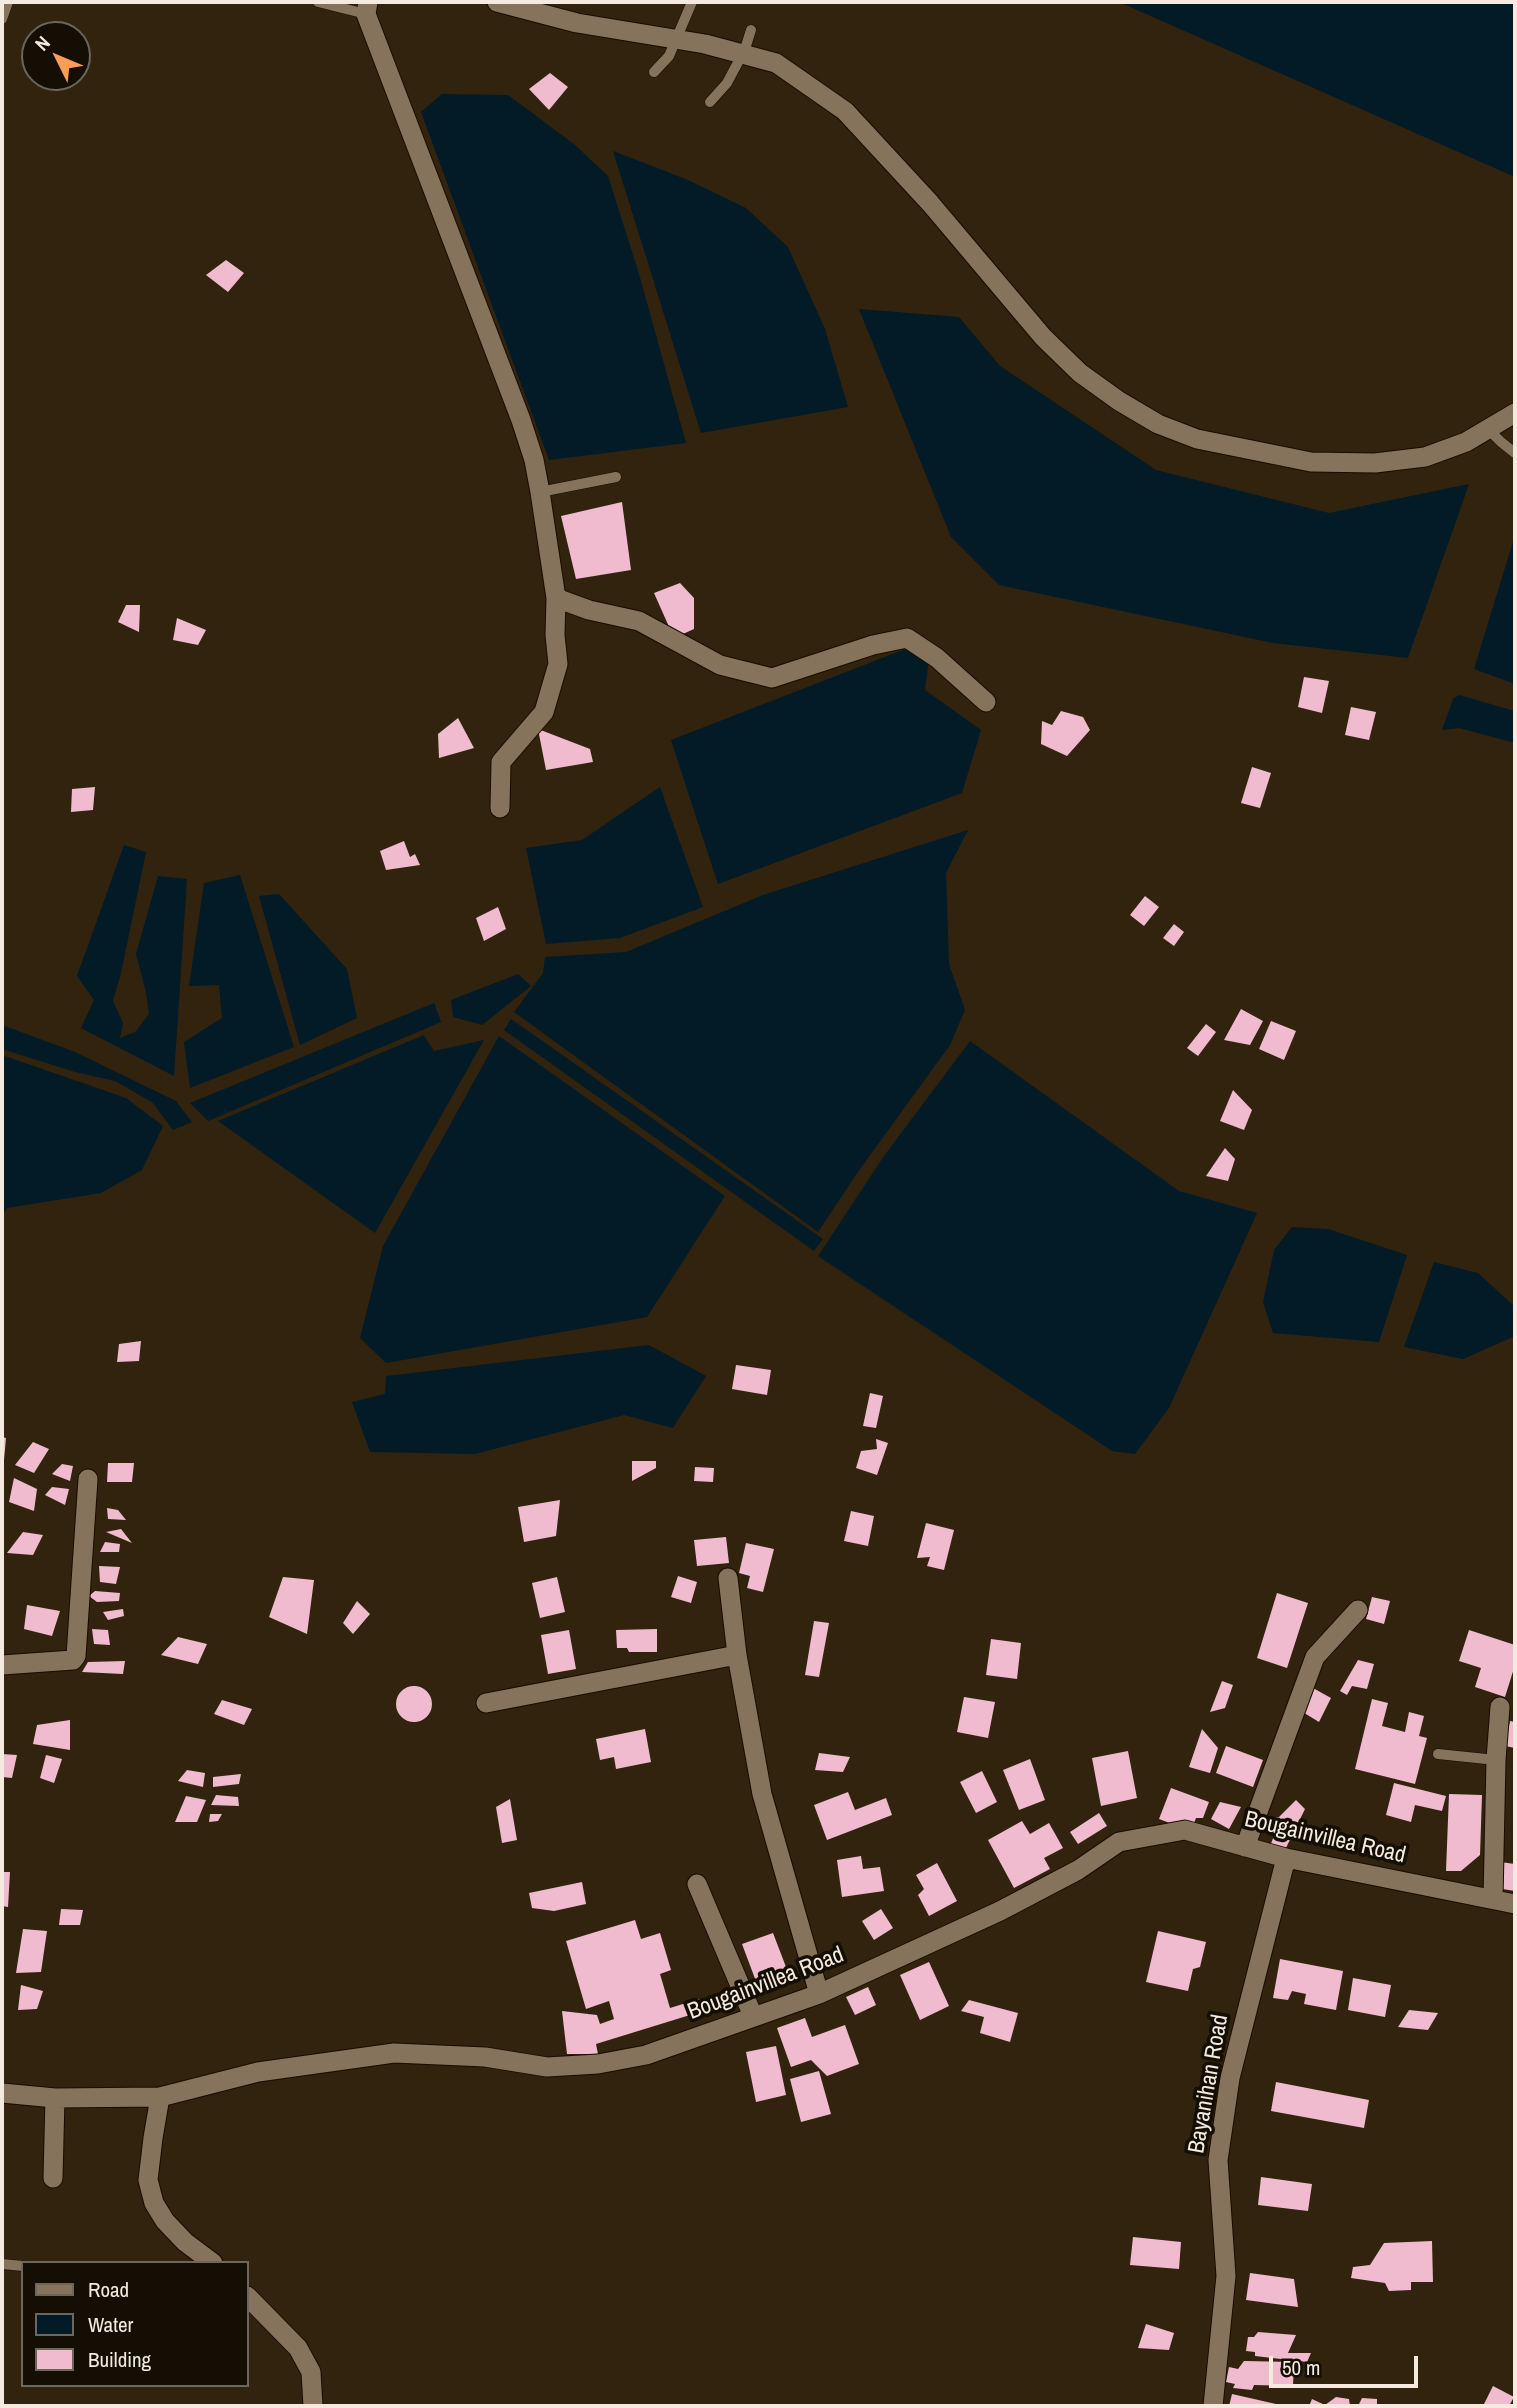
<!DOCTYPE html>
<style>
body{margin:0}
#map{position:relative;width:1517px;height:2408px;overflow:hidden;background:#31230e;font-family:"Archivo Narrow",sans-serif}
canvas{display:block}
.frame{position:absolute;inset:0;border:4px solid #f4eade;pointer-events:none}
.legend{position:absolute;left:21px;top:2261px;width:228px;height:126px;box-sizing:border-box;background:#140e05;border:2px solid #6e665c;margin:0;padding:9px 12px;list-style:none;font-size:21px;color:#f4eade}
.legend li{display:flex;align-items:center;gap:14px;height:35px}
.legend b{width:35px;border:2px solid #6e665c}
.north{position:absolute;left:21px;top:21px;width:70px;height:70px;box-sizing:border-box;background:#140e05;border:2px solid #6e665c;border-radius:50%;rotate:313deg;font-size:19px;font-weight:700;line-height:28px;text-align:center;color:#f4eade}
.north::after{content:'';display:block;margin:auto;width:24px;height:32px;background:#fc9d53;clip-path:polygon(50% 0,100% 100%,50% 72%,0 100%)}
.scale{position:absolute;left:1269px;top:2356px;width:149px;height:32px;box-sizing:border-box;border:4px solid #f4eade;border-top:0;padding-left:9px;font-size:21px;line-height:24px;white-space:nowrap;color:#f4eade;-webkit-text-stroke:5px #140e05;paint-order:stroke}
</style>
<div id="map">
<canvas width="1517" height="2408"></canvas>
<div class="frame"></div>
<ul class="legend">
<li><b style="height:9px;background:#85735c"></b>Road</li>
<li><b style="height:19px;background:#021b26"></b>Water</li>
<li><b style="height:19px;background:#f0bbce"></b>Building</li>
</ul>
<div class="north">N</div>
<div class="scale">50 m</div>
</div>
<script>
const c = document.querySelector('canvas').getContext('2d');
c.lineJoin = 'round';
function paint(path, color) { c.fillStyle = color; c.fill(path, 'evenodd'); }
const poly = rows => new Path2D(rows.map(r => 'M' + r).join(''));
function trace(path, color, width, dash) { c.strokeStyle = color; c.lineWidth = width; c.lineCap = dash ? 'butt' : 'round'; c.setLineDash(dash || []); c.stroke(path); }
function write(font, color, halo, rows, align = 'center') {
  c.font = font + ' "Archivo Narrow",sans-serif'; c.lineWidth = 7; c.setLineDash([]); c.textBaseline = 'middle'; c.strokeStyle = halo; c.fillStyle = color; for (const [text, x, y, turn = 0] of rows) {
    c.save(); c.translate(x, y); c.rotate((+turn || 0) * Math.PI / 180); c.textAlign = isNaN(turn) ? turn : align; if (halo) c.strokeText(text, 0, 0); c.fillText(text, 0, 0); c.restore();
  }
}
paint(poly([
 [1119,2,1515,2,1515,177],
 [442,94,508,95,575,145,608,176,639,274,686,443,549,460,421,112],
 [613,151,688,180,746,208,788,247,825,329,848,407,701,433],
 [859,309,959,317,1000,366,1156,470,1329,513,1469,484,1408,658,1273,643,999,585,951,537],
 [1515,535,1515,684,1474,669],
 [913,646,929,658,925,690,981,730,962,793,718,884,671,740],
 [1459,695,1515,711,1515,743,1459,728,1442,730,1453,699],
 [660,787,703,907,620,938,546,944,526,848,582,840],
 [968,830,946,873,949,964,965,1010,950,1045,855,1176,818,1232,514,1012,543,973,545,957,626,952,763,895],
 [124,845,146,852,121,973,113,1001,123,1023,120,1038,135,1032,149,1014,146,992,136,954,158,876,187,879,174,1076,81,1028,94,1000,77,976],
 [240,875,294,1047,190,1088,184,1042,222,1018,219,985,189,986,204,883],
 [279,894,347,969,357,1018,300,1045,259,896],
 [518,974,531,986,482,1025,453,1017,451,1000],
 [434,1003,441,1022,208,1121,190,1103],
 [511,1019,534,1035,823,1239,814,1251,504,1030],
 [2,1025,75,1052,176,1101,192,1122,173,1130,152,1102,115,1081,75,1072,2,1049],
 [424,1035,434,1051,484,1040,375,1233,218,1121],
 [499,1036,725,1196,647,1317,386,1363,360,1338,383,1246],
 [970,1041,1179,1191,1257,1213,1169,1408,1135,1454,1112,1451,818,1256,884,1156],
 [2,1055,126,1098,163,1126,142,1170,101,1193,7,1208,2,1216],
 [1292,1227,1328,1229,1407,1255,1379,1342,1273,1333,1263,1302,1274,1250],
 [1434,1262,1478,1273,1515,1307,1513,1337,1463,1359,1404,1347],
 [649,1345,706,1376,673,1428,624,1415,475,1454,370,1452,352,1402,385,1394,386,1376]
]), '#021b26');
paint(poly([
 [550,73,568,87,549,110,529,89],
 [226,260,244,273,228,292,206,275],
 [622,502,631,570,576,579,561,516],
 [680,583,694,598,694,629,674,638,654,593],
 [126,605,140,605,139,632,118,622],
 [177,618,206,630,198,645,173,640],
 [1304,677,1329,681,1322,713,1298,707],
 [1351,707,1376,712,1369,740,1345,735],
 [1061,711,1083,717,1090,730,1067,756,1041,744,1042,721,1052,725],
 [458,718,474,748,439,758,438,734],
 [538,729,590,749,593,762,546,770],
 [1252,767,1271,773,1260,808,1241,803],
 [95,787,93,810,71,812,72,789],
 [404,841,410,857,415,854,420,865,386,870,380,851],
 [1145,896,1159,907,1144,926,1130,915],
 [498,907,506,929,484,941,476,918],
 [1174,924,1184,932,1174,946,1163,938],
 [1241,1009,1263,1021,1250,1045,1224,1040],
 [1271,1021,1296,1031,1284,1060,1259,1049],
 [1206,1024,1216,1032,1198,1056,1187,1048],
 [1233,1090,1252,1110,1244,1130,1220,1121],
 [1225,1148,1235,1159,1228,1181,1206,1176],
 [141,1341,139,1361,117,1362,119,1344],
 [736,1365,771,1370,767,1395,732,1389],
 [870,1393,883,1396,876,1428,863,1426],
 [2,1437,6,1438,4,1460,2,1460],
 [876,1439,888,1443,877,1475,856,1468,861,1451,877,1449],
 [33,1442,49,1449,34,1473,15,1465],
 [632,1461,656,1461,656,1468,632,1481],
 [108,1463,134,1463,132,1482,107,1482],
 [62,1464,73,1466,70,1481,52,1474],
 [695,1467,714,1468,713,1482,694,1481],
 [14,1478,37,1489,34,1511,9,1502],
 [52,1487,69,1489,65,1505,45,1495],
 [560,1500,556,1536,524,1542,518,1507],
 [107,1508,118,1510,126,1520,108,1519],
 [851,1511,874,1516,868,1546,844,1541],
 [926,1523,954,1530,944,1570,927,1566,930,1557,917,1558],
 [121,1529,132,1543,106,1532],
 [23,1532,43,1535,33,1555,7,1553],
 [726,1537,729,1563,697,1566,694,1540],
 [105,1542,120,1544,119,1552,100,1552],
 [746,1543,774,1549,763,1592,747,1588,750,1576,739,1573],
 [99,1566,120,1567,116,1584,100,1582],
 [678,1576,697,1582,691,1603,671,1597],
 [283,1577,314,1580,307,1634,269,1617],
 [557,1577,565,1612,540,1618,532,1583],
 [95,1591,120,1593,119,1601,97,1602,89,1596],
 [1277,1593,1308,1603,1287,1668,1257,1658],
 [1372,1597,1390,1601,1384,1624,1366,1619],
 [357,1601,370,1614,353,1634,343,1623],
 [27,1605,60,1611,52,1636,24,1629],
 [123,1609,124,1616,108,1620,103,1612],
 [814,1621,829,1623,819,1677,805,1675],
 [92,1629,108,1630,110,1645,94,1644],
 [657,1629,657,1652,629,1652,627,1648,617,1648,616,1630],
 [569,1630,576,1669,548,1674,541,1635],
 [1469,1630,1515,1645,1515,1665,1505,1697,1475,1687,1481,1668,1459,1661],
 [178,1637,207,1644,198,1664,161,1655],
 [991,1639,1021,1643,1017,1679,986,1675],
 [1358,1660,1374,1664,1367,1689,1352,1686,1347,1695,1340,1691],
 [125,1661,123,1674,82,1672,88,1662],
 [1222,1681,1233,1685,1225,1708,1210,1712],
 '396 1704a18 18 0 1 1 36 0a18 18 0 1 1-36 0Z',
 [1313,1688,1331,1698,1319,1722,1301,1711],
 [964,1697,995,1702,988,1738,957,1732],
 [1372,1699,1388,1703,1382,1726,1405,1732,1409,1712,1424,1716,1419,1736,1427,1738,1415,1784,1355,1769],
 [222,1700,252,1709,244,1725,214,1714],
 [70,1720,70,1750,33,1744,37,1725],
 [1510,1721,1515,1722,1515,1748,1505,1746],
 [645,1729,651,1762,616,1769,614,1757,600,1760,596,1739],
 [1202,1729,1218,1748,1210,1773,1189,1767],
 [1226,1746,1263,1760,1253,1787,1216,1773],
 [1128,1751,1137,1798,1101,1806,1092,1758],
 [819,1753,850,1757,843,1772,815,1770],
 [2,1754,17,1755,12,1778,2,1777],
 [46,1755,62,1759,54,1783,40,1778],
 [1030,1759,1045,1800,1019,1810,1003,1770],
 [187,1770,205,1773,203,1787,178,1781],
 [982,1771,997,1802,976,1813,960,1782],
 [241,1774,239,1784,213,1787,213,1777],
 [1394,1783,1446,1796,1442,1811,1415,1805,1411,1822,1386,1815],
 [1171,1788,1209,1802,1203,1818,1196,1818,1191,1831,1159,1819],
 [848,1792,855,1810,886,1798,892,1815,827,1840,814,1805],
 [1449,1794,1482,1795,1480,1855,1461,1871,1446,1871],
 [216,1795,238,1797,239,1806,211,1805],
 [186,1796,206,1800,197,1822,175,1822],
 [510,1799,517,1840,502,1843,496,1807],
 [1296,1800,1305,1809,1284,1852,1270,1846,1274,1836,1262,1830,1268,1817,1279,1817],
 [1220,1802,1241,1807,1229,1829,1211,1819],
 [1099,1813,1107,1826,1078,1844,1070,1832],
 [210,1814,222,1814,218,1821,209,1822],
 [1022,1821,1030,1834,1049,1823,1063,1848,1044,1858,1050,1869,1014,1888,988,1840],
 [861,1856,863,1869,880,1867,884,1891,842,1897,837,1860],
 [1500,1862,1515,1864,1515,1891,1496,1888],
 [937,1863,957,1901,929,1916,918,1895,924,1889,916,1875],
 [2,1872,10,1872,8,1907,2,1906],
 [582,1882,586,1904,554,1911,532,1908,529,1893],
 [61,1909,83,1910,80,1925,59,1925],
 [881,1909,893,1928,874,1940,862,1921],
 [635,1920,641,1939,660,1933,671,1970,660,1974,670,2008,699,1999,703,2011,596,2044,598,2054,567,2054,562,2011,597,2015,600,2024,614,2019,609,2001,586,2009,566,1941],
 [23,1929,47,1931,41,1972,16,1973],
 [1158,1931,1206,1942,1200,1967,1193,1969,1188,1991,1146,1982],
 [773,1933,791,1980,760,1992,742,1944],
 [1280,1959,1343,1971,1336,2010,1304,2004,1306,1994,1292,1991,1288,2000,1273,1998],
 [929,1962,949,2006,920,2020,900,1975],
 [1353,1978,1391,1985,1385,2017,1348,2010],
 [21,1985,43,1991,37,2009,18,2010],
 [868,1987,876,2005,855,2015,846,1997],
 [969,2000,1018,2013,1010,2042,980,2033,984,2017,961,2011],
 [1409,2010,1438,2013,1428,2030,1398,2027],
 [805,2018,812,2037,845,2025,859,2064,827,2076,811,2060,791,2067,777,2028],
 [776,2046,786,2095,756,2102,746,2052],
 [819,2071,831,2114,801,2122,790,2079],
 [1276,2082,1369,2100,1364,2128,1271,2111],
 [1261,2177,1312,2184,1308,2211,1258,2205],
 [1133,2237,1181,2242,1179,2269,1130,2265],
 [1432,2241,1433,2282,1411,2282,1411,2290,1389,2291,1385,2283,1351,2278,1353,2267,1370,2265,1384,2243],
 [1250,2273,1294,2279,1298,2307,1246,2300],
 [1146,2324,1174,2333,1169,2350,1138,2348],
 [1258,2332,1296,2335,1288,2353,1311,2353,1307,2362,1255,2356,1255,2352,1246,2351,1248,2337,1254,2337],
 [1244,2361,1294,2362,1293,2386,1254,2385,1252,2390,1233,2388,1235,2384,1226,2382,1229,2367,1238,2369],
 [1493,2386,1514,2397,1509,2406,1483,2406],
 [1232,2394,1276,2404,1275,2406,1229,2406],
 [1336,2397,1349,2399,1350,2406,1309,2406,1312,2399,1325,2405],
 [1362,2398,1377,2399,1377,2406,1358,2406]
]), '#f0bbce');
const lane = poly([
 [318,2,366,14],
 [2,19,8,2],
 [654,72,669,56,692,2],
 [710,102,727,83,745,49,751,30],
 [1488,429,1501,442,1515,453],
 [540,492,616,477],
 [1438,1754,1496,1760],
 [2,2264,23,2266]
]);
const street = poly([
 [368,2,366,14,521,420,534,460,540,492,556,598,555,635,558,664,544,712,501,762,500,808],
 [497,2,577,23,705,44,776,63,845,111,930,203,1043,337,1080,373,1119,401,1158,424,1197,439,1311,462,1375,463,1425,457,1466,442,1515,413],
 [556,598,589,610,639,621,720,665,772,678,873,645,907,638,937,658,986,702],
 [728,1578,737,1655,762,1794,819,1994],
 [2,1665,73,1660,76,1656,88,1479],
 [486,1703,737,1655],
 [1245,1847,1315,1657,1358,1610],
 [697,1884,753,2016],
 [1493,1899,1496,1760,1500,1707],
 [2,2093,55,2098,160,2097,258,2072,394,2053,485,2057,547,2067,598,2064,646,2055,819,1994,1000,1911,1078,1870,1119,1842,1185,1830,1286,1858,1515,1904],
 [160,2097,153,2138,148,2180,154,2203,165,2221,185,2242,213,2263],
 [53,2178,55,2098],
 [247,2296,298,2348,311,2372,313,2406],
 [1213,2406,1226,2276,1218,2160,1230,2078,1286,1858]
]);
trace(lane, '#190c00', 11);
trace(street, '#190c00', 21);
trace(lane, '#85735c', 10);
trace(street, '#85735c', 19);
write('23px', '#f4eade', '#140e05', [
 ["Bougainvillea Road",1325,1838,13],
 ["Bougainvillea Road",766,1984,-21],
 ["Bayanihan Road",1209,2084,-80]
]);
</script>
